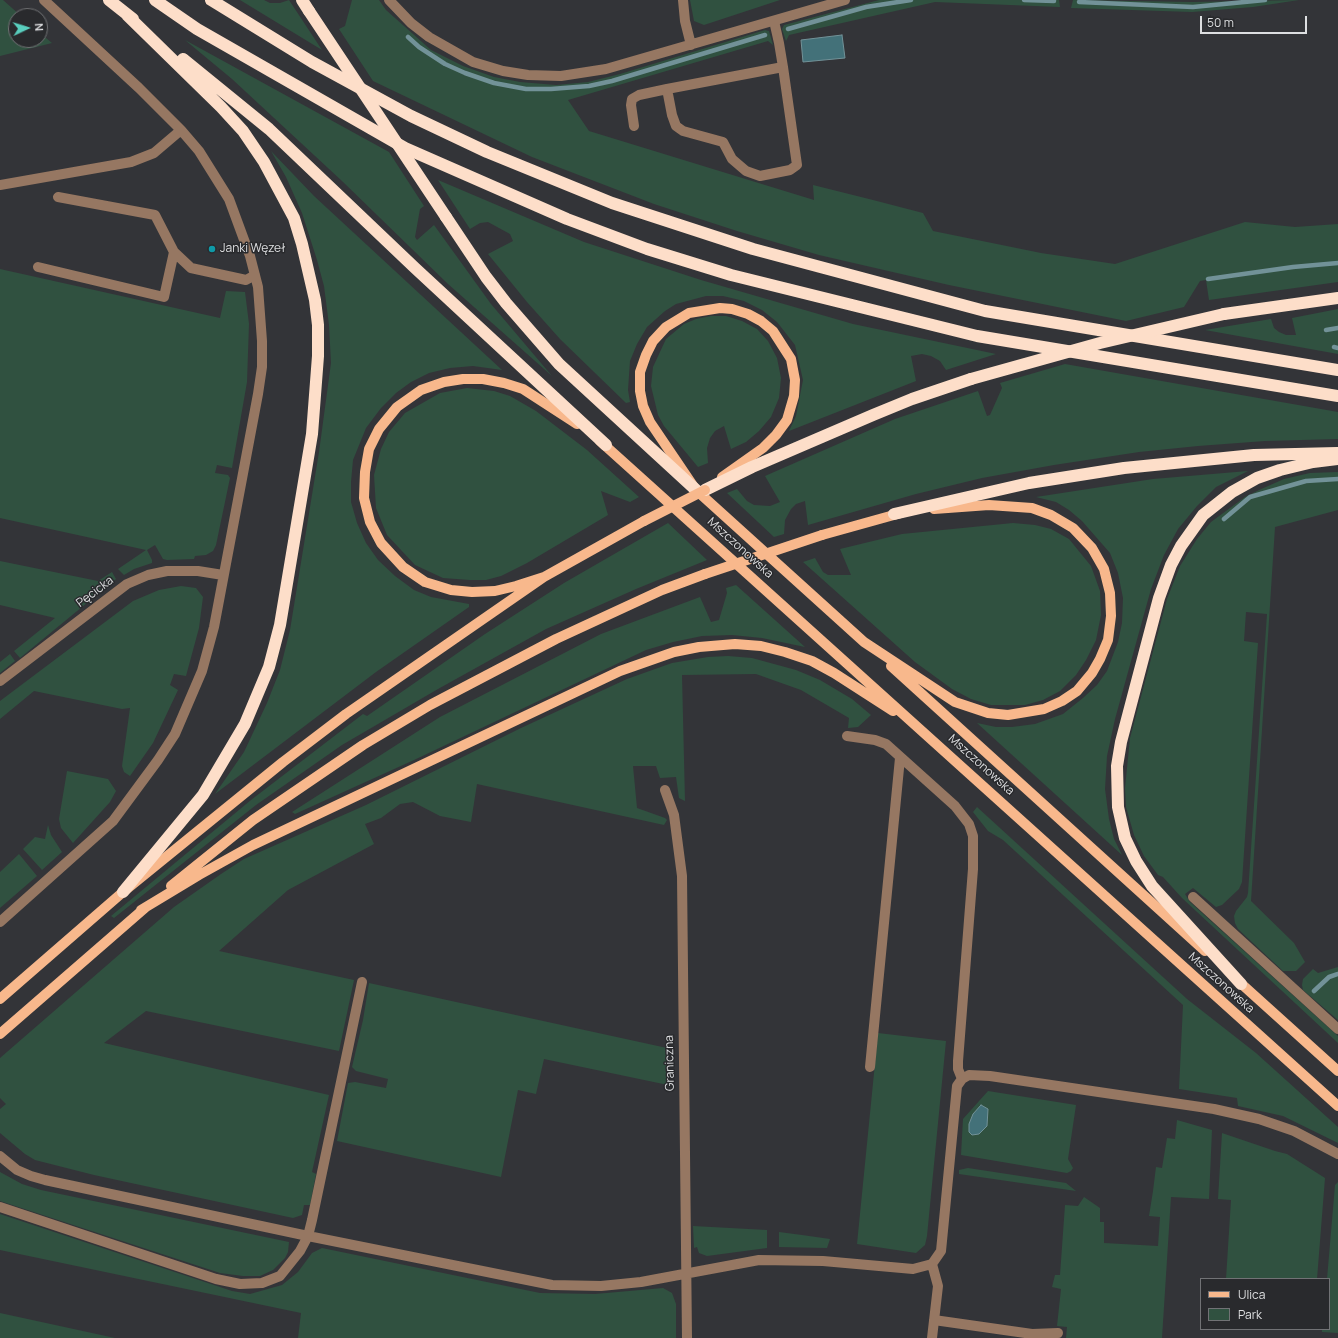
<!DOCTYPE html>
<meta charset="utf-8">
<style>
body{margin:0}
#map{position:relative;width:1338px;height:1338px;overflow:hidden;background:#333438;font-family:Manrope,sans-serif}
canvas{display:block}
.legend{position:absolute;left:1200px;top:1278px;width:130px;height:52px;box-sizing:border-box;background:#292a2d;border:1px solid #717275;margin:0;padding:5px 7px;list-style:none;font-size:12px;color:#dedfe1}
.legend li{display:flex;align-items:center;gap:8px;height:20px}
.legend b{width:20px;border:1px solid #717275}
.north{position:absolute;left:8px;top:8px;width:40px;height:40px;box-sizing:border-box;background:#292a2d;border:1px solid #717275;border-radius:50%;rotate:86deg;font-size:11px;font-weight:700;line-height:16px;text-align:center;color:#dedfe1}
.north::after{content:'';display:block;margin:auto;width:14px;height:18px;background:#59cebe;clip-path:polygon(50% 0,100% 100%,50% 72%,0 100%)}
.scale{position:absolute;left:1200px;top:16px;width:107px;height:18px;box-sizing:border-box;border:2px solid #dedfe1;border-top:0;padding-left:5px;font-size:12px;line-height:14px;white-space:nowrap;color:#dedfe1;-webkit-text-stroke:3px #292a2d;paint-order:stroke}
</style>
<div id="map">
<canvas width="1338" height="1338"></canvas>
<ul class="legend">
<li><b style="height:5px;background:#f8b88c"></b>Ulica</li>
<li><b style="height:11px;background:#305140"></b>Park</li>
</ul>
<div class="north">N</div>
<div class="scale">50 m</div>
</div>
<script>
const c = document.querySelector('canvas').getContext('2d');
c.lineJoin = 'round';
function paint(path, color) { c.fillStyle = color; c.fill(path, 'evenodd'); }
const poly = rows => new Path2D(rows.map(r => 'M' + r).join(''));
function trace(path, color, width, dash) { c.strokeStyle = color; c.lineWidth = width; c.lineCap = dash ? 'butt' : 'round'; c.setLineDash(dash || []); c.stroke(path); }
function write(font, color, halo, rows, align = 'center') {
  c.font = font + ' Manrope,sans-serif'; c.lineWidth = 3; c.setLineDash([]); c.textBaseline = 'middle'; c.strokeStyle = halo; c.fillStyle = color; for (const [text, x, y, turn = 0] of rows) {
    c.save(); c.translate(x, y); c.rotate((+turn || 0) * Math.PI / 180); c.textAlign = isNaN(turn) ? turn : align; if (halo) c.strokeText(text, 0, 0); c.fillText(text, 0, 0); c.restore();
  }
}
paint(poly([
 [0,0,3,0,21,16,16,16,16,40,40,40,40,33,52,43,0,56],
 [240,0,264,0,270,3,280,3,289,0,322,50],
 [352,0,379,0,386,10,431,50,463,66,494,77,520,82,556,85,588,82,620,74,765,30,769,31,773,45,768,41,568,100,589,131,814,200,813,185,873,200,923,213,933,231,1041,253,1115,264,1245,222,1295,227,1338,224,1338,282,1209,300,1206,280,1200,281,1184,307,1126,321,949,285,819,255,737,231,654,204,532,157,373,81,339,29,345,26],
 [690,0,780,0,704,25,694,21],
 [879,0,1059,0,1060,7,935,2,789,35,786,41,782,29,784,25],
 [1073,0,1192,2,1299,0,1253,7,1192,12,1071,8],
 [185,40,389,152,424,206,420,209,415,237,417,240,434,225,491,304,552,376,448,284,342,181,232,79],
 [271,151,314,196,502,370,473,366,450,368,429,373,411,382,396,393,381,408,366,428,353,460,351,482,351,502,357,523,366,543,378,560,395,576,414,590,431,597,469,604,469,607,376,672,215,794,244,752,267,703,280,670,290,630,319,452,331,363,329,325,324,286,317,260,302,213,286,177],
 [438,180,584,242,701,280,853,324,996,354,946,370,940,361,931,356,922,354,911,356,916,381,789,431,796,416,803,380,795,345,777,322,762,310,744,301,723,296,706,296,676,304,665,311,647,327,637,344,630,361,628,390,630,402,626,403,560,339,527,302,488,254,513,241,510,234,488,222,480,223,470,229],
 [0,269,220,318,226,291,245,292,249,324,247,382,232,468,217,465,215,473,228,475,230,478,216,545,213,551,206,555,195,556,194,559,167,560,163,559,155,545,147,550,152,560,152,563,134,569,124,575,118,569,146,550,0,518],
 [1338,309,1338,354,1205,330,1271,319,1274,328,1279,332,1286,335,1296,335,1292,318],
 [711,316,726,316,742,321,757,329,768,341,777,358,781,378,779,398,771,417,759,431,746,442,731,449,724,426,715,431,710,438,707,448,708,463,698,467,664,426,658,415,651,386,653,367,666,339,684,324,696,319],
 [1065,364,1338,412,1338,439,1265,441,1198,446,1139,452,1054,465,982,478,916,494,808,525,805,501,796,504,791,509,785,520,784,534,774,537,727,493,737,489,747,501,754,505,770,506,780,502,765,476,895,419,978,391,987,416,990,415,1002,388,1000,383],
 [467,388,494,391,510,396,536,411,587,450,639,497,630,502,601,491,608,515,527,563,501,576,486,580,470,580,443,578,415,565,387,535,376,508,374,475,381,449,389,432,405,413,440,393],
 [1248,471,1216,487,1197,506,1178,529,1164,555,1151,589,1115,719,1107,756,1105,789,1109,819,1114,839,1122,855,977,723,996,727,1012,727,1035,724,1063,714,1083,698,1097,685,1107,671,1118,642,1122,623,1123,598,1118,573,1110,553,1082,521,1069,510,1056,502,1036,497,1153,479],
 [1338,472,1338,510,1275,527,1251,901,1294,943,1305,962,1296,971,1283,971,1238,929,1235,923,1234,916,1236,911,1247,897,1248,893,1267,614,1246,612,1244,641,1258,643,1242,882,1239,889,1222,905,1216,907,1193,888,1185,894,1190,902,1338,1036,1338,1043,1182,898,1163,877,1158,875,1144,856,1134,835,1126,807,1125,788,1130,738,1167,599,1180,566,1197,539,1211,522,1245,497,1259,490,1284,479,1310,473],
 [668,523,707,560,636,589,546,629,438,689,342,745,256,805,114,918,111,916,251,800,363,714,367,716,485,634,564,583],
 [1013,523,1035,525,1051,529,1069,539,1091,566,1100,591,1101,615,1096,640,1086,660,1076,675,1060,691,1043,700,1025,705,991,705,971,699,952,689,915,662,803,562,815,558,823,572,828,575,851,575,840,549,902,534],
 [0,561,98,581,112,572,116,579,20,658,14,651,55,618,0,605],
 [736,585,805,647,762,638,732,635,702,636,673,642,646,650,414,760,295,814,292,812,440,717,601,634,700,597,711,622,719,620,727,593,726,588],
 [181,586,196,588,203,597,199,628,186,676,174,674,170,685,178,690,153,743,130,776,124,772,122,766,130,708,122,709,34,691,0,719,0,701,133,601,159,590],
 [10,654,15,661,0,673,0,662],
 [728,656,752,658,796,670,820,680,852,699,871,715,858,727,848,728,849,718,801,690,756,674,682,675,685,801,679,798,676,777,660,778,656,766,633,766,637,808,665,818,667,820,664,825,477,784,471,822,440,816,413,802,400,804,381,818,365,824,374,844,288,890,219,951,354,980,339,1051,146,1011,104,1043,329,1095,312,1172,316,1174,310,1205,304,1205,302,1215,293,1218,94,1175,35,1160,25,1154,0,1133,0,1109,6,1104,0,1098,0,1058,174,907,221,874,244,859,366,805,521,728,627,679,672,663,708,657],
 [67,771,108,779,116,791,110,802,73,843,61,828,59,819],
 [977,807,1187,999,1256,1053,1338,1127,1338,1143,1283,1116,1238,1106,1237,1098,1179,1089,1183,1005,1003,840,988,831,973,812],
 [48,825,51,835,62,852,42,870,23,849,35,837,45,839],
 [19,854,37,876,0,908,0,872],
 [1338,967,1338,1020,1303,990,1302,985,1303,979,1313,969,1318,973],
 [369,983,667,1048,668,1085,544,1059,536,1094,518,1090,501,1177,337,1141,348,1083,355,1082,386,1088,388,1079,356,1071,352,1067,363,1020],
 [878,1033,946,1041,927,1236,925,1245,916,1253,857,1244],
 [988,1091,1076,1105,1068,1159,1073,1168,1071,1171,1067,1173,961,1155,963,1119],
 [1177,1120,1212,1130,1209,1199,1171,1197,1162,1338,1066,1338,1067,1327,1057,1326,1061,1289,1052,1287,1055,1275,1060,1275,1065,1205,1078,1206,1084,1197,1100,1208,1100,1222,1104,1222,1104,1243,1158,1246,1160,1217,1149,1216,1153,1191,1156,1167,1162,1168,1167,1138,1175,1139],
 [1222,1133,1275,1151,1287,1154,1325,1178,1317,1279,1226,1279,1231,1200,1218,1199],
 [968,1168,1066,1183,1076,1191,959,1174,959,1170],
 [0,1172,22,1184,41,1190,289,1242,288,1252,285,1258,273,1270,260,1276,243,1276,220,1273,0,1201],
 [1338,1182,1338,1333,1322,1332,1322,1329,1329,1329,1329,1279,1327,1279,1335,1185],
 [0,1214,232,1291,250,1294,282,1285,298,1272,312,1253,322,1248,540,1293,595,1294,663,1288,672,1293,676,1304,676,1338,298,1338,301,1313,0,1250],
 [693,1226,767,1230,767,1248,707,1256,699,1253,697,1247,694,1248],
 [779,1232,802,1235,830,1239,827,1248,779,1247],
 [0,1313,115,1338,0,1338]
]), '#305140');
const water = poly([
 [842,35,845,58,803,62,801,40,842,35],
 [981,1105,988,1109,987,1126,979,1134,972,1135,969,1132,969,1124,973,1114,981,1105]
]);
paint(water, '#437179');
trace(water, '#729298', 1);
trace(poly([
 [1024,0,1054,1],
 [1079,2,1193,7,1265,0],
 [788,29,866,7,911,0],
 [408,37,419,47,445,64,465,73,494,83,526,89,551,89,589,86,612,81,765,35],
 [1208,279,1293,267,1338,263],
 [1326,330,1338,328],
 [1334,347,1338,348],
 [1224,519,1250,497,1306,481,1338,479],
 [1314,991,1329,977,1338,974]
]), '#729298', 4.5);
trace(poly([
 [389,0,411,23,429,37,473,62,503,71,528,75,561,76,606,69,845,0],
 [683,0,685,21,691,45],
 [774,21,779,43,783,67,797,165,790,170,760,176,746,171,732,159,723,142,683,131,676,126,672,115,667,89,783,67],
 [634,126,631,105,632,99,639,95,667,89],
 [0,185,131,162,154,153,181,130],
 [58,197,155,215,174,252,191,268,246,280,255,275],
 [38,267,164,297,174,252],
 [0,681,127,584,148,575,167,571,198,571,223,575],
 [847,736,875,740,886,744,955,806,969,824,973,836,973,869,958,1061,958,1069,962,1079],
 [665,790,674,815,682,876,687,1338],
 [1193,897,1338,1029],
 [0,922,113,821,158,760,175,734,202,671,214,627,258,394,262,367,262,341,258,287,250,256,229,199,199,151,181,130,139,88,44,0],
 [870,1067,900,758],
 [0,1156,17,1170,31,1176,45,1180,308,1236,552,1285,601,1286,641,1282,759,1260,823,1261,913,1269,932,1264,941,1251,957,1086,962,1079,969,1075,990,1076,1214,1109,1259,1119,1294,1131,1338,1154],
 [0,1207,216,1279,240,1284,262,1283,280,1276,300,1251,308,1236,312,1220,362,982],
 [932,1264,938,1286,932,1338],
 [934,1320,1032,1334,1058,1333]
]), '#967762', 10);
trace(poly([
 [600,441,1338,1106],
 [722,477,763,448,776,435,787,420,794,396,795,380,791,359,773,331,761,321,748,314,732,309,720,308,689,313,666,327,653,341,646,355,640,372,640,391,643,406,650,422,696,490,864,642,955,702,988,713,1008,715,1044,709,1062,701,1077,691,1092,673,1100,659,1108,640,1111,616,1110,593,1104,569,1092,548,1073,528,1051,515,1032,508,989,505,934,509],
 [822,535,901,513],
 [544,577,516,586,495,591,472,592,451,590,425,582,403,567,381,543,370,522,364,498,365,472,369,449,379,429,397,407,421,390,444,382,463,379,483,379,504,383,523,389,577,424],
 [891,666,1205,951],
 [171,886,253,820,363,745,430,705,556,639,662,590,705,574],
 [141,910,199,875,253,845,620,671,674,652,699,647,735,644,761,646,785,652,812,661,834,673,893,711],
 [1236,979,1338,1071],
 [0,999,123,892,283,762,346,714,544,577,644,521],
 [0,1034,146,907]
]), '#f8b88c', 10);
trace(poly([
 [109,0,133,19],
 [155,0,197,29,405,148,567,219,647,249,731,275,977,336,1338,396],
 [211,0,312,62,411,116,487,152,612,203,753,249,985,311,1338,370],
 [302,0,309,11],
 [183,59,269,129,415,268,606,445],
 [446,217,486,277,506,303,559,364,696,490],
 [1224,314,1338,298],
 [705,490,752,467,873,415,912,399,971,379],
 [894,514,1029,483,1124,468,1254,455,1337,453],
 [123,892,203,795,245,724,269,667,280,625,312,434,318,356,318,325,315,300,302,244,294,218,264,162,243,131,221,107,127,15],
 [1241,984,1152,886,1136,861,1125,838,1118,807,1117,766,1121,742,1159,598,1171,565,1181,546,1203,515,1232,492,1257,478,1280,470,1313,462,1338,459]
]), '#fddec9', 12);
trace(poly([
 [644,521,705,490],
 [705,574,822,535]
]), '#f8b88c', 10);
trace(poly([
 [309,11,446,217],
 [971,379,1100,343,1224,314]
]), '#fddec9', 12);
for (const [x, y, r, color] of [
 [212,249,4,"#0f9aa8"]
]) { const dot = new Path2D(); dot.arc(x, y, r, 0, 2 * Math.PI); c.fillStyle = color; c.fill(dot); trace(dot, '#292a2d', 1.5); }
write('12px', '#dedfe1', '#292a2d', [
 ["Janki Węzeł",220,249]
], 'left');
write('12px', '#dedfe1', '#292a2d', [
 ["Mszczonowska",740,548,42],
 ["Pęcicka",95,592,-37],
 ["Mszczonowska",981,765,42],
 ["Mszczonowska",1221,983,42],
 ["Graniczna",670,1063,-91]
]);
</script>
